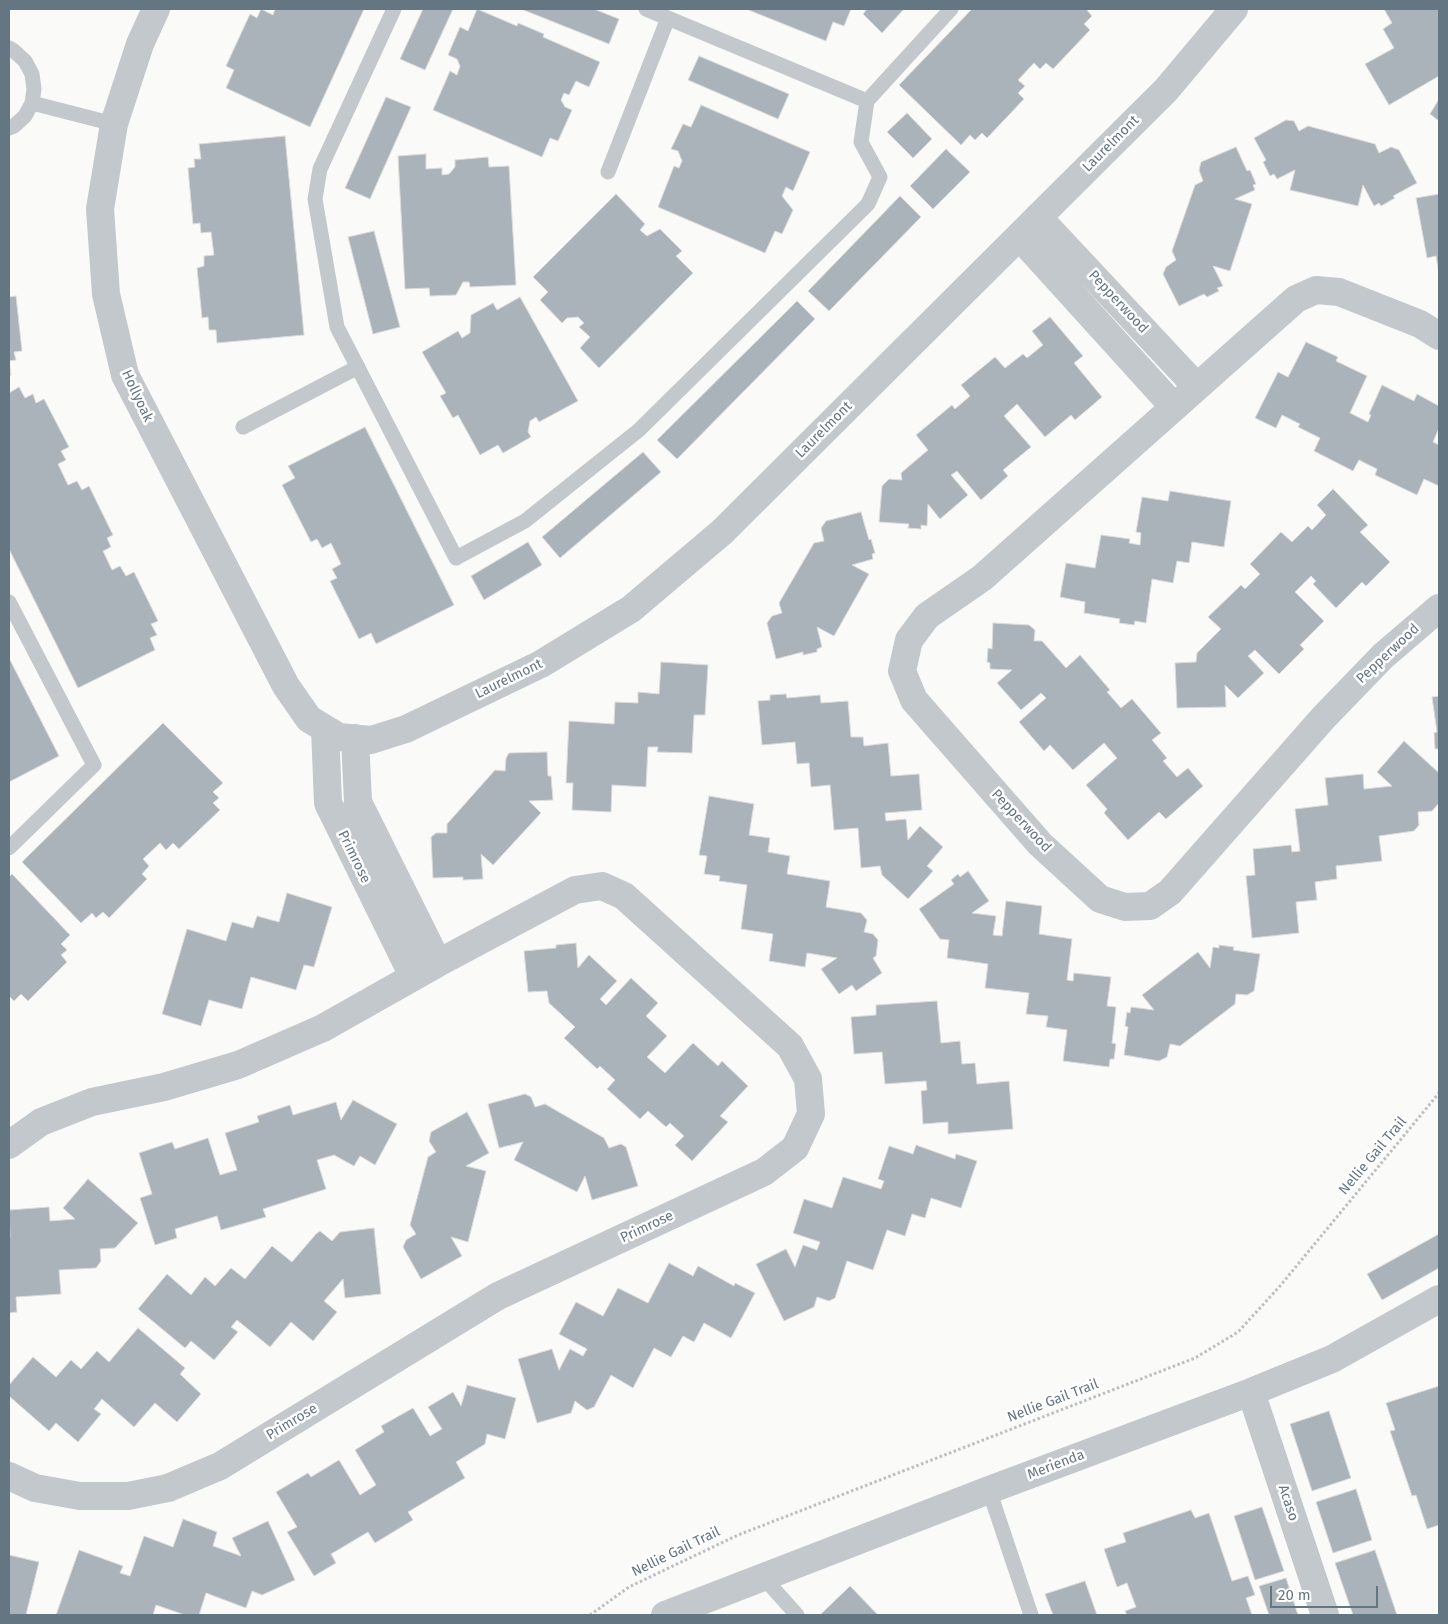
<!DOCTYPE html>
<style>
body{margin:0}
#map{position:relative;width:1448px;height:1624px;overflow:hidden;background:#fafaf8;font-family:"Fira Sans",sans-serif}
canvas{display:block}
.frame{position:absolute;inset:0;border:10px solid #657683;pointer-events:none}
.scale{position:absolute;left:1270px;top:1586px;width:108px;height:22px;box-sizing:border-box;border:2px solid #657683;border-top:0;padding-left:6px;font-size:15px;line-height:18px;white-space:nowrap;color:#657683;-webkit-text-stroke:4px #fff;paint-order:stroke}
</style>
<div id="map">
<canvas width="1448" height="1624"></canvas>
<div class="frame"></div>
<div class="scale">20 m</div>
</div>
<script>
const c = document.querySelector('canvas').getContext('2d');
c.lineJoin = 'round';
function paint(path, color) { c.fillStyle = color; c.fill(path, 'evenodd'); }
const poly = rows => new Path2D(rows.map(r => 'M' + r).join(''));
function trace(path, color, width, dash) { c.strokeStyle = color; c.lineWidth = width; c.lineCap = dash ? 'butt' : 'round'; c.setLineDash(dash || []); c.stroke(path); }
function write(font, color, halo, rows, align = 'center') {
  c.font = font + ' "Fira Sans",sans-serif'; c.lineWidth = 5; c.setLineDash([]); c.textBaseline = 'middle'; c.strokeStyle = halo; c.fillStyle = color; for (const [text, x, y, turn = 0] of rows) {
    c.save(); c.translate(x, y); c.rotate((+turn || 0) * Math.PI / 180); c.textAlign = isNaN(turn) ? turn : align; if (halo) c.strokeText(text, 0, 0); c.fillText(text, 0, 0); c.restore();
  }
}
const building = poly([
 [261,9,273,15,275,9,364,9,310,127,226,88,234,70,226,66,250,14,257,18,261,9],
 [423,9,453,9,425,70,400,59,423,9],
 [477,9,517,26,518,23,544,34,543,37,600,62,589,87,576,81,569,95,564,93,561,100,565,107,572,110,558,141,550,138,542,157,433,110,450,71,457,75,460,66,457,59,448,55,460,27,468,31,477,9],
 [521,9,594,9,619,19,609,44,521,9],
 [746,9,851,9,844,26,833,22,826,41,746,9],
 [867,9,904,9,882,33,863,14,867,9],
 [972,9,1086,9,1092,16,1084,24,1090,30,1053,69,1046,63,1040,69,1034,63,1018,80,1025,86,1018,93,1024,99,987,138,982,133,975,140,970,135,961,145,899,85,972,9],
 [1384,9,1439,9,1439,76,1389,105,1365,64,1394,48,1383,29,1392,23,1384,9],
 [699,56,789,94,778,119,688,80,699,56],
 [386,97,411,107,370,199,345,188,386,97],
 [1439,99,1439,121,1430,114,1439,99],
 [701,105,810,152,793,191,786,187,782,196,793,210,782,234,775,231,765,253,658,207,674,166,679,168,682,161,678,151,671,149,683,124,691,127,701,105],
 [907,113,932,139,913,158,887,132,907,113],
 [1286,120,1294,121,1299,131,1308,126,1375,144,1379,153,1391,147,1399,150,1417,183,1393,196,1395,198,1381,206,1379,203,1374,206,1363,185,1358,206,1290,190,1295,170,1277,179,1274,174,1270,176,1263,162,1266,160,1254,138,1286,120],
 [285,136,304,335,217,343,216,330,209,330,208,317,202,318,197,268,204,266,204,256,214,255,211,232,201,233,200,223,193,224,188,168,195,167,194,159,201,159,199,144,285,136],
 [1236,147,1247,171,1250,170,1256,184,1253,185,1255,190,1235,199,1252,204,1230,271,1213,266,1223,286,1217,288,1219,291,1207,297,1204,294,1179,306,1163,274,1166,267,1176,260,1172,251,1195,185,1203,181,1199,170,1201,162,1236,147],
 [946,149,970,172,933,209,910,186,946,149],
 [426,154,426,169,442,168,442,175,449,174,455,167,455,160,488,157,489,167,509,166,516,285,470,287,469,282,463,282,456,295,430,296,429,288,405,289,398,156,426,154],
 [616,194,645,224,640,230,647,236,660,229,682,251,676,256,693,273,599,368,580,348,590,337,579,327,584,323,578,317,567,318,562,323,540,300,548,292,533,277,616,194],
 [1439,194,1439,274,1436,256,1427,258,1416,198,1439,194],
 [900,196,921,217,829,311,808,291,900,196],
 [374,231,400,327,373,334,348,237,374,231],
 [16,296,22,351,14,352,16,360,9,361,11,375,9,376,9,297,16,296],
 [520,297,578,401,539,422,536,417,530,421,528,432,531,437,503,453,498,445,480,455,458,415,453,418,440,396,446,393,422,352,458,331,462,338,470,333,471,315,493,303,497,310,520,297],
 [797,301,815,319,677,459,657,440,797,301],
 [1050,317,1083,356,1074,363,1102,397,1075,420,1071,415,1045,437,1017,404,1004,416,1031,447,1003,470,1008,476,981,500,957,471,951,475,968,495,940,519,928,504,927,526,921,525,921,529,908,528,909,524,879,522,882,486,889,479,902,480,901,473,928,450,916,435,952,405,955,409,970,396,961,385,995,357,1005,368,1023,354,1027,358,1043,345,1032,331,1050,317],
 [1306,342,1338,357,1336,361,1367,376,1350,413,1368,422,1371,415,1369,414,1382,385,1414,401,1417,394,1439,406,1439,428,1433,442,1439,445,1439,486,1424,479,1417,495,1375,475,1377,469,1359,460,1353,471,1314,451,1320,438,1298,427,1300,424,1282,415,1276,428,1255,418,1278,372,1288,377,1306,342],
 [19,387,25,398,33,394,36,403,44,399,69,447,61,451,66,460,58,464,68,485,77,481,82,490,89,486,113,535,107,538,111,547,103,551,112,570,120,566,126,576,134,572,158,621,151,624,157,635,150,638,155,650,78,688,9,549,9,393,19,387],
 [365,427,454,605,376,644,371,633,359,639,330,581,337,578,332,569,341,564,331,543,322,548,317,539,311,542,282,485,295,478,288,466,365,427],
 [643,452,661,472,560,558,542,537,643,452],
 [1333,489,1368,525,1360,532,1390,562,1366,586,1362,582,1336,608,1313,584,1316,581,1311,576,1295,592,1324,621,1300,645,1304,649,1279,674,1255,650,1248,656,1264,673,1238,698,1225,685,1226,707,1177,708,1175,663,1196,662,1197,653,1221,629,1208,617,1241,585,1245,589,1260,574,1250,564,1281,532,1292,542,1308,526,1312,530,1326,515,1317,505,1333,489],
 [1170,491,1231,501,1224,547,1192,542,1189,563,1177,561,1173,583,1152,579,1146,623,1135,621,1134,625,1119,623,1120,619,1084,613,1085,602,1060,597,1066,563,1095,568,1101,535,1130,539,1129,543,1140,545,1141,533,1136,532,1142,497,1168,501,1170,491],
 [861,512,869,540,871,539,875,553,872,554,873,559,852,565,869,574,834,636,817,627,822,647,817,649,817,652,803,655,803,652,776,659,767,623,772,616,782,613,779,603,814,543,824,541,821,528,826,521,861,512],
 [528,542,542,565,484,600,471,576,528,542],
 [993,623,1029,625,1035,630,1034,641,1042,641,1066,668,1080,655,1110,690,1107,692,1121,708,1132,699,1161,733,1152,740,1167,758,1163,761,1177,777,1188,768,1203,786,1166,819,1159,812,1128,840,1104,813,1107,809,1086,785,1117,758,1104,743,1073,770,1050,745,1044,751,1019,722,1046,698,1041,693,1021,710,997,683,1012,670,990,669,990,663,987,662,988,648,992,649,993,623],
 [9,658,59,756,9,782,9,658],
 [661,662,708,665,705,715,694,715,692,753,657,752,658,747,648,747,646,787,612,785,611,812,572,810,573,783,566,783,569,721,614,724,615,702,638,703,638,692,659,694,661,662],
 [786,694,787,698,820,695,821,703,848,701,851,737,863,737,864,746,888,743,891,776,919,774,922,810,885,813,886,821,906,819,908,840,920,826,943,847,927,866,933,871,908,899,882,875,880,866,861,868,858,828,834,830,830,785,811,787,809,763,797,764,795,742,762,745,758,701,770,700,770,695,786,694],
 [1439,696,1439,749,1435,749,1434,733,1437,732,1432,697,1439,696],
 [163,723,223,783,213,792,219,798,213,803,220,810,179,849,173,843,166,850,160,843,143,859,149,866,142,874,147,879,109,918,103,912,96,918,92,913,81,923,22,862,163,723],
 [1404,741,1439,773,1439,803,1432,811,1418,812,1419,825,1414,831,1379,836,1382,861,1336,866,1337,879,1315,882,1317,900,1296,902,1299,933,1252,938,1246,876,1255,875,1253,849,1291,845,1292,852,1300,851,1295,809,1328,805,1325,778,1363,774,1364,789,1392,786,1377,772,1404,741],
 [547,752,548,776,551,776,553,800,529,801,541,813,493,865,481,854,483,879,463,880,463,877,433,878,431,837,436,833,447,833,447,824,495,770,505,771,506,758,509,753,547,752],
 [709,796,754,804,749,835,770,838,768,852,790,856,787,874,830,881,826,907,861,913,867,920,864,932,873,934,878,940,876,956,873,958,882,973,856,991,852,985,839,994,821,969,837,958,807,953,805,967,769,961,773,934,741,929,747,885,719,881,720,876,704,874,707,856,699,855,709,796],
 [968,871,989,901,972,913,996,916,993,935,1002,936,1006,901,1042,906,1039,934,1072,939,1067,980,1073,981,1074,973,1111,977,1107,1006,1116,1007,1112,1043,1116,1044,1114,1059,1110,1059,1109,1067,1063,1061,1067,1030,1046,1027,1048,1016,1026,1014,1029,993,985,988,988,964,947,958,949,940,940,939,919,909,954,884,951,880,958,874,960,877,968,871],
 [12,874,70,935,61,944,67,950,61,955,67,962,28,1001,21,994,14,1001,9,996,9,877,12,874],
 [287,893,332,907,314,967,304,965,296,990,251,977,242,1009,209,1000,201,1026,162,1014,187,929,226,941,232,922,253,928,257,916,279,922,287,893],
 [576,943,578,968,589,955,617,981,600,999,606,1005,631,978,658,1003,646,1016,667,1036,647,1057,665,1073,693,1043,718,1066,722,1061,748,1086,720,1116,728,1122,692,1161,675,1145,684,1136,670,1123,666,1127,648,1111,640,1119,607,1089,615,1080,600,1066,597,1069,564,1038,575,1027,549,1003,547,991,528,992,524,951,556,948,556,945,576,943],
 [1219,945,1234,947,1233,950,1260,954,1254,991,1247,995,1236,994,1235,1004,1180,1046,1170,1044,1167,1057,1159,1061,1124,1055,1128,1027,1125,1026,1127,1012,1130,1013,1131,1007,1154,1010,1142,995,1198,952,1210,968,1213,947,1219,948,1219,945],
 [937,1001,941,1043,960,1041,962,1064,975,1063,977,1084,1009,1081,1013,1129,948,1134,948,1122,923,1124,921,1091,927,1090,926,1081,885,1084,882,1052,854,1054,851,1017,876,1015,876,1005,937,1001],
 [525,1094,531,1097,535,1107,545,1104,604,1138,609,1148,621,1144,626,1147,638,1186,592,1200,585,1176,577,1192,514,1160,523,1142,499,1148,488,1104,525,1094],
 [353,1100,397,1124,375,1165,360,1156,354,1166,334,1155,317,1160,326,1189,263,1209,266,1217,221,1230,217,1216,175,1229,177,1238,155,1245,140,1198,152,1194,139,1153,172,1142,175,1149,208,1138,220,1175,237,1170,225,1133,259,1122,257,1116,290,1105,293,1115,336,1102,341,1120,353,1100],
 [467,1112,489,1153,466,1166,486,1171,468,1242,451,1237,462,1256,421,1279,403,1247,406,1240,416,1234,410,1225,428,1157,436,1152,429,1141,431,1132,467,1112],
 [916,1145,955,1159,956,1154,977,1161,961,1208,931,1198,925,1218,912,1214,905,1236,887,1230,873,1270,847,1261,835,1298,829,1301,817,1297,814,1307,784,1321,756,1264,786,1249,795,1267,803,1245,817,1250,820,1242,793,1233,804,1199,832,1208,843,1177,881,1189,884,1181,878,1179,889,1146,913,1154,916,1145],
 [88,1179,138,1223,115,1248,100,1249,101,1261,96,1268,59,1270,61,1294,16,1297,17,1312,9,1313,9,1238,10,1237,9,1210,49,1207,50,1221,75,1219,63,1208,88,1179],
 [374,1228,381,1294,345,1298,343,1279,324,1301,337,1312,313,1341,291,1322,270,1347,237,1320,231,1327,238,1332,214,1360,191,1341,185,1348,138,1309,167,1274,191,1295,205,1277,215,1286,231,1268,245,1279,272,1246,292,1262,316,1234,320,1231,332,1241,340,1232,374,1228],
 [1439,1234,1439,1268,1382,1300,1367,1274,1439,1234],
 [669,1263,693,1276,698,1266,734,1286,735,1283,755,1293,731,1338,704,1323,694,1342,683,1336,671,1357,654,1348,633,1388,611,1375,594,1407,587,1410,575,1401,571,1413,537,1423,518,1359,552,1349,559,1370,570,1349,583,1356,587,1349,559,1334,576,1302,603,1316,618,1288,648,1303,669,1263],
 [138,1328,185,1368,180,1374,201,1394,177,1422,155,1403,134,1427,102,1399,94,1409,101,1414,78,1442,56,1423,49,1431,9,1396,9,1385,33,1357,56,1377,71,1360,81,1369,97,1351,109,1362,138,1328],
 [467,1385,516,1398,505,1439,487,1434,485,1444,456,1462,465,1478,408,1512,413,1520,375,1543,368,1532,331,1554,336,1563,314,1576,287,1532,297,1527,276,1492,308,1473,311,1477,339,1460,360,1495,376,1485,355,1450,384,1432,381,1426,413,1408,430,1436,442,1429,428,1407,453,1392,461,1406,467,1385],
 [1439,1386,1439,1525,1427,1529,1416,1495,1412,1496,1390,1431,1395,1430,1386,1403,1439,1386],
 [1329,1411,1351,1478,1312,1491,1290,1424,1329,1411],
 [1356,1489,1372,1540,1333,1553,1316,1502,1356,1489],
 [1262,1507,1284,1571,1255,1580,1234,1516,1262,1507],
 [1191,1510,1195,1518,1209,1513,1232,1581,1248,1576,1255,1595,1246,1598,1252,1615,1127,1615,1125,1611,1136,1607,1127,1583,1117,1587,1104,1549,1126,1542,1123,1533,1191,1510],
 [183,1519,217,1532,213,1546,241,1556,232,1538,268,1521,295,1580,262,1595,252,1591,246,1608,206,1593,199,1615,185,1615,156,1605,153,1615,56,1615,79,1550,123,1566,120,1573,130,1576,144,1536,173,1547,183,1519],
 [1375,1550,1397,1615,1353,1615,1335,1563,1375,1550],
 [9,1555,39,1562,26,1615,9,1615,9,1555],
 [1286,1578,1298,1615,1269,1615,1259,1586,1286,1578],
 [1085,1581,1097,1615,1053,1615,1045,1594,1085,1581],
 [850,1586,878,1615,820,1615,850,1586]
]);
paint(building, '#aab3b9');
trace(building, '#dcdcda', 1);
trace(poly([
 [590,1615,629,1587,738,1535,1195,1358,1238,1332,1280,1286,1439,1093]
]), '#bbbfc2', 3, [2.5, 2.5]);
trace(poly([
 [394,9,320,169,315,199,337,327,456,558,525,521,639,430,868,204,880,177,861,142,867,101,951,9],
 [646,9,867,101],
 [9,48,14,51,25,61,32,74,34,89,32,103,25,116,14,126,9,128],
 [32,103,114,124],
 [608,172,668,18],
 [243,427,358,367],
 [9,602,94,765,9,848],
 [989,1490,1031,1615],
 [763,1577,797,1615]
]), '#c3c8cc', 15);
trace(poly([
 [156,9,140,44,114,124,100,209,106,294,125,375,286,686,309,719,339,737,371,740,406,729,541,664,631,609,722,532,1166,90,1234,9],
 [1038,217,1197,387],
 [1019,236,1174,407],
 [1439,336,1420,324,1339,292,1316,290,1296,299,982,578,927,616,909,640,902,671,914,700,1040,844,1100,899,1125,907,1150,906,1170,892,1324,717,1383,656,1439,608],
 [325,729,328,803,413,976],
 [355,738,358,802,438,963],
 [9,1145,41,1122,92,1102,164,1087,238,1065,323,1028,438,963,575,890,602,886,624,896,790,1046,808,1079,811,1114,795,1148,764,1172,498,1296,220,1466,168,1488,128,1496,80,1496,35,1488,9,1476],
 [1251,1392,1325,1615],
 [665,1615,989,1490,1251,1392,1332,1359,1439,1299]
]), '#c3c8cc', 28);
write('14px', '#657683', '#fff', [
 ["Laurelmont",1111,144,-45],
 ["Pepperwood",1118,302,47],
 ["Hollyoak",137,396,65],
 ["Laurelmont",824,430,-45],
 ["Pepperwood",1388,654,-43],
 ["Laurelmont",509,679,-26],
 ["Pepperwood",1021,821,47],
 ["Primrose",354,857,64],
 ["Nellie Gail Trail",1373,1156,-50],
 ["Primrose",647,1227,-25],
 ["Nellie Gail Trail",1053,1401,-21],
 ["Primrose",292,1422,-31],
 ["Merienda",1056,1465,-21],
 ["Acaso",1288,1503,72],
 ["Nellie Gail Trail",676,1552,-26]
]);
</script>
